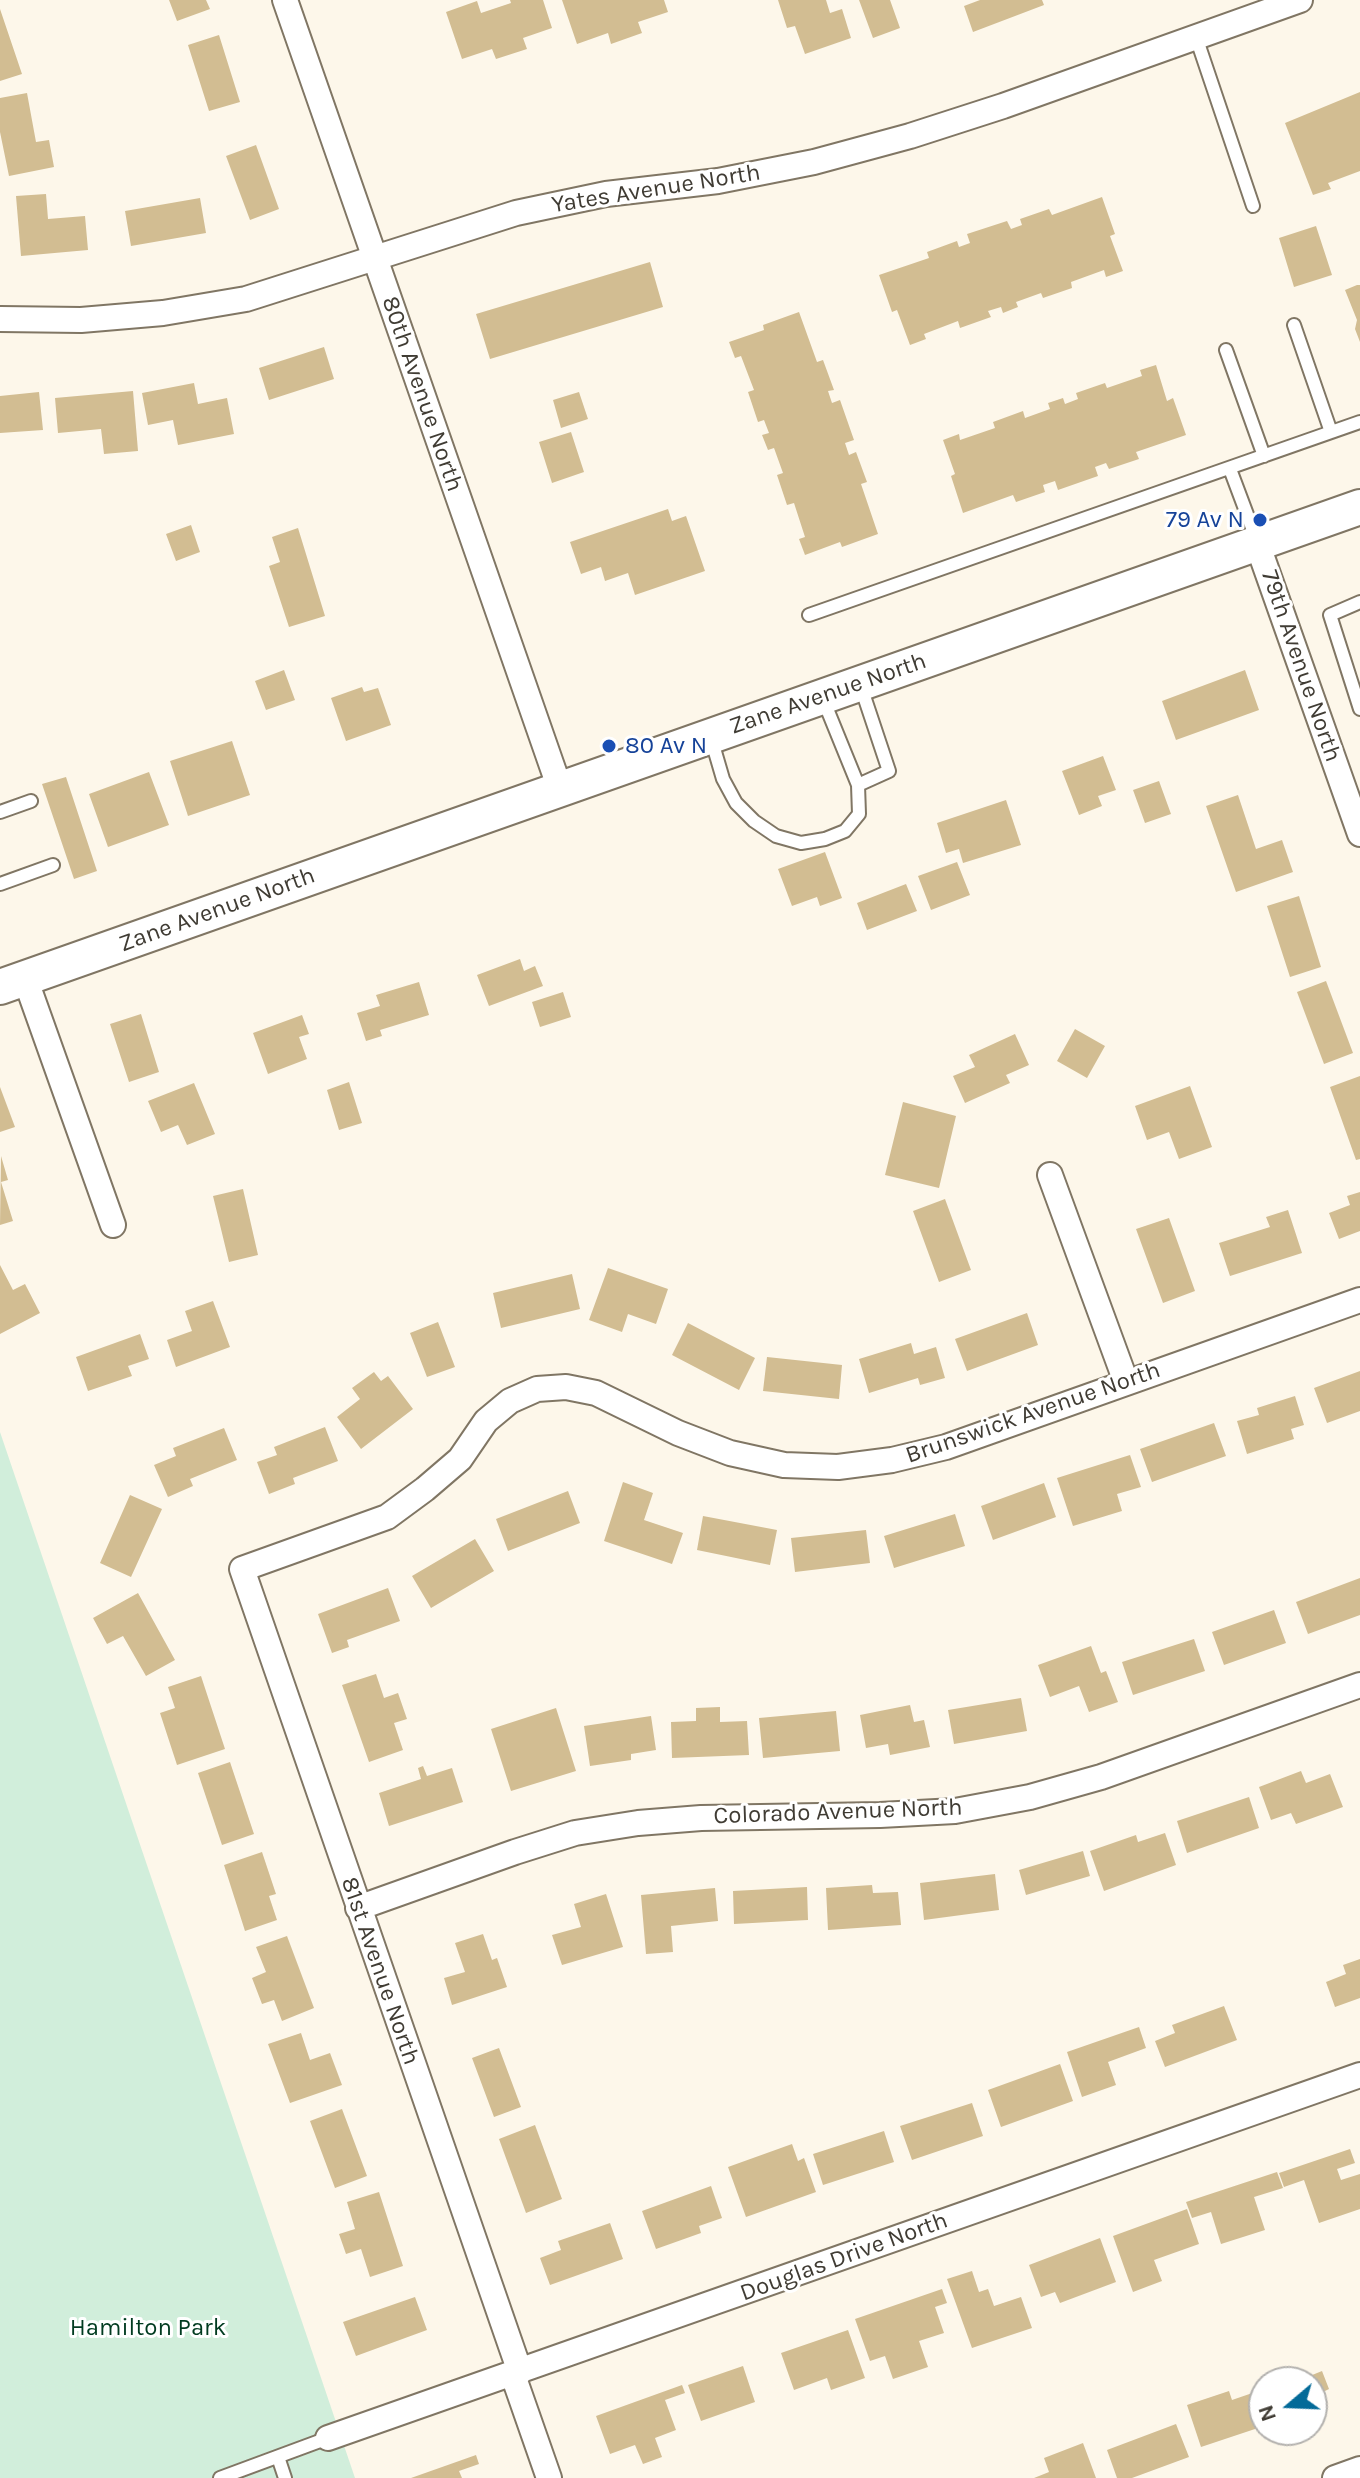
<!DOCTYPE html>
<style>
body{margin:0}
#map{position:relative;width:1360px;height:2478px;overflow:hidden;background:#fdf7ea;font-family:Karla,sans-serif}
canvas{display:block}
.north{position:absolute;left:1248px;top:2366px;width:80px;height:80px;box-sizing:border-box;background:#fff;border:2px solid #b3b1ae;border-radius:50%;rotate:251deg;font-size:22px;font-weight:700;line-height:32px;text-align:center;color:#403c34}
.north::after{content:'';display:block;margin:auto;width:28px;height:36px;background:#036a98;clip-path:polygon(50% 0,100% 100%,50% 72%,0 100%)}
</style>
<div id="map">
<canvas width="1360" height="2478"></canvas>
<div class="north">N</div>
</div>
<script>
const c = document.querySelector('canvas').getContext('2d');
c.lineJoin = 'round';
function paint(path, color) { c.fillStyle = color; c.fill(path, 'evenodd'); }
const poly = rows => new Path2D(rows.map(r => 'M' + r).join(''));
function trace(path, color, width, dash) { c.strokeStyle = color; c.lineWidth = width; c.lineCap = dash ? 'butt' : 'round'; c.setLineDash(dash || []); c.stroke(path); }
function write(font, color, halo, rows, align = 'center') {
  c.font = font + ' Karla,sans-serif'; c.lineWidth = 6; c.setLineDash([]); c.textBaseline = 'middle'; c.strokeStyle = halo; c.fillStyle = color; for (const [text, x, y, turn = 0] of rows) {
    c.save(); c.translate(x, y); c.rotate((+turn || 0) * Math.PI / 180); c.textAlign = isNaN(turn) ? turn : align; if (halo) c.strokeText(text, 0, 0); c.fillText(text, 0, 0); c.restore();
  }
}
paint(poly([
 [0,1432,355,2478,0,2478]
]), '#d1eedb');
paint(poly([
 [169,0,206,0,210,9,177,21],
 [510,0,543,0,552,28,523,38,527,49,496,59,492,49,462,59,446,12,477,1,481,13,511,3],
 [562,0,664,0,668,12,638,22,642,33,611,44,608,33,577,44],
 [778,0,826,0,830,13,842,9,851,38,805,54,795,26,787,28],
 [859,0,890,0,900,28,873,38],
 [980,0,1042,0,1044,5,973,32,964,6],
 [0,9,22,74,0,81],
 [219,35,240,102,209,111,188,45],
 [1360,92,1360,171,1328,183,1331,189,1313,195,1285,123],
 [27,93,36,142,49,140,54,167,9,176,0,132,0,98],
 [256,145,279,209,250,220,226,156],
 [46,194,48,219,85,216,88,250,21,256,16,196],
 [1102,197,1115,234,1110,236,1123,271,1106,277,1104,270,1071,282,1072,288,1043,298,1041,293,1016,302,1018,307,1003,313,1001,307,988,311,991,317,960,328,958,321,924,334,926,339,910,345,897,310,892,312,879,275,929,258,927,252,957,241,959,247,970,243,967,234,1007,221,1011,229,1022,225,1020,219,1049,209,1052,215],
 [200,198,206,233,131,246,125,211],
 [1316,226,1332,275,1294,287,1279,238],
 [650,262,663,307,490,359,476,314],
 [1357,285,1360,285,1360,342,1355,329,1357,320,1345,290],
 [799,312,817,362,823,360,834,390,828,391,832,403,840,400,854,440,845,443,849,455,856,452,867,482,861,484,878,534,842,547,840,542,805,555,799,539,805,537,794,503,787,505,777,475,783,473,774,448,768,450,762,435,769,433,764,420,758,422,748,392,754,390,741,356,735,358,729,342,764,330,763,325],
 [324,347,334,379,269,400,259,368],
 [1156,365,1167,401,1173,398,1186,435,1136,452,1139,459,1109,469,1106,463,1095,467,1098,476,1058,490,1055,481,1043,485,1045,492,1016,502,1013,495,963,513,951,476,955,474,943,440,959,434,960,440,995,428,993,422,1023,411,1025,418,1050,409,1048,403,1063,398,1065,404,1078,399,1076,393,1105,383,1107,388,1142,376,1140,370],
 [194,383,198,404,227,398,234,434,178,445,173,420,148,425,142,393],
 [133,391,138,451,104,454,101,429,58,433,55,398],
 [39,392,43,430,0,433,0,396],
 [579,392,588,419,561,428,553,400],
 [571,432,584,472,552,483,539,442],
 [668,509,672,521,686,516,705,571,635,595,628,573,605,581,601,567,581,574,570,542],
 [191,525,200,552,176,561,166,534],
 [298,528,325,616,289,627,269,566,280,562,272,537],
 [284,670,295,700,266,710,255,681],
 [1245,670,1259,710,1176,740,1162,701],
 [362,687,364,692,378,688,391,725,346,741,331,698],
 [232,741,250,795,188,816,170,761],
 [1103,756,1116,790,1098,796,1102,806,1079,815,1062,771],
 [149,772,169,825,108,847,89,794],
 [66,777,97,871,74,879,42,784],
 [1159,781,1171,814,1145,823,1133,790],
 [1238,795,1256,849,1282,840,1293,872,1236,892,1206,806],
 [1006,800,1021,845,963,863,959,849,946,853,937,823],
 [825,852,842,898,820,906,817,897,792,906,778,869],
 [957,862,970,895,931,910,918,876],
 [906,884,917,911,867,930,857,903],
 [1299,896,1321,967,1290,977,1267,906],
 [520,959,524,971,535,966,543,986,489,1006,477,975],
 [1326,981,1353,1053,1324,1064,1297,992],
 [419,982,429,1015,380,1030,382,1036,366,1041,357,1013,380,1006,376,995],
 [563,992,571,1017,540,1027,532,1002],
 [141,1014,159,1072,129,1082,110,1024],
 [302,1015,309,1034,299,1037,307,1059,268,1074,253,1033],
 [1075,1029,1105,1046,1087,1078,1057,1061],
 [1015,1034,1029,1065,1006,1075,1010,1083,965,1103,953,1076,975,1067,969,1055],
 [1360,1076,1360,1159,1356,1160,1330,1087],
 [349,1082,362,1123,339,1130,327,1090],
 [194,1083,215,1134,187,1145,178,1125,161,1132,148,1101],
 [1190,1086,1212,1147,1179,1159,1169,1132,1147,1140,1135,1106],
 [0,1087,15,1127,0,1132],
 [903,1102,956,1116,939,1188,885,1175],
 [1,1156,8,1180,1,1182,13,1221,0,1225],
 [243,1189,258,1255,229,1262,213,1196],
 [1360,1192,1360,1231,1339,1239,1329,1213,1350,1205,1347,1196],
 [945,1199,971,1270,939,1282,913,1211],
 [1288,1210,1302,1253,1230,1276,1219,1243,1270,1227,1266,1217],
 [1169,1218,1195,1291,1163,1303,1136,1229],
 [0,1265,13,1290,25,1284,40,1313,0,1334],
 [608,1268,668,1289,656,1324,628,1314,622,1332,589,1320],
 [572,1274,580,1309,501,1328,493,1293],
 [213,1301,230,1347,176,1367,167,1340,192,1331,185,1311],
 [1027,1313,1038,1345,967,1371,955,1339],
 [438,1322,455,1367,427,1377,410,1333],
 [688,1323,755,1358,739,1390,672,1355],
 [140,1334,149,1359,128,1366,132,1376,88,1391,76,1357],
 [911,1343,914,1354,936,1347,945,1378,920,1385,918,1378,869,1393,859,1359],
 [767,1357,842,1365,839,1399,763,1391],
 [1360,1371,1360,1411,1327,1423,1314,1388],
 [374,1372,381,1381,388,1376,413,1409,361,1449,337,1417,360,1399,352,1388],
 [1295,1396,1304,1425,1291,1429,1294,1439,1247,1454,1237,1421,1259,1415,1257,1408],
 [1214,1423,1226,1456,1152,1482,1140,1449],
 [325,1427,338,1461,293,1478,295,1484,269,1494,257,1462,277,1455,274,1447],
 [224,1428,237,1460,190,1479,193,1486,168,1497,154,1465,176,1456,173,1448],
 [1130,1455,1141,1487,1117,1494,1122,1511,1073,1526,1057,1478],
 [623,1482,653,1493,644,1520,683,1533,672,1564,604,1541],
 [1044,1483,1056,1517,993,1540,981,1506],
 [568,1491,580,1523,508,1551,496,1519],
 [130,1495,162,1509,131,1577,100,1563],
 [955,1514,965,1546,894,1568,884,1536],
 [703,1516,777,1530,770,1565,697,1550],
 [866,1530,870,1563,795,1572,791,1538],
 [475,1539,494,1571,431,1608,412,1576],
 [1360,1578,1360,1615,1308,1634,1296,1602],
 [388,1588,400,1621,347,1640,349,1647,332,1653,318,1614],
 [138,1593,175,1660,146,1676,123,1636,107,1644,93,1618],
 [1274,1610,1286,1643,1224,1665,1212,1632],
 [1194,1639,1205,1671,1133,1695,1122,1662],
 [1091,1646,1101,1673,1106,1671,1118,1702,1089,1712,1079,1686,1050,1697,1038,1665],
 [376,1674,384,1698,398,1693,407,1719,394,1723,403,1750,369,1762,342,1685],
 [201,1676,225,1749,177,1765,160,1713,175,1708,168,1687],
 [1021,1698,1027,1731,954,1744,948,1710],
 [910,1705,914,1722,924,1720,930,1747,890,1755,888,1744,866,1748,860,1715],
 [720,1707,720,1722,747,1721,749,1755,672,1758,671,1722,696,1721,696,1708],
 [556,1708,576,1771,511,1791,491,1729],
 [836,1711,840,1751,763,1758,759,1718],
 [651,1716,656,1750,631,1754,631,1760,590,1766,584,1726],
 [230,1762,254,1834,222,1845,198,1773],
 [423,1766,427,1776,452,1768,463,1802,389,1826,379,1793,421,1779,418,1768],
 [1301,1771,1306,1783,1330,1774,1343,1807,1296,1824,1291,1813,1271,1820,1259,1787],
 [1249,1797,1259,1828,1187,1853,1177,1821],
 [1165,1833,1176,1865,1104,1891,1090,1851,1136,1835,1138,1842],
 [1083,1851,1090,1876,1026,1895,1019,1870],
 [262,1852,276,1894,269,1896,277,1920,245,1931,224,1865],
 [995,1874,999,1910,924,1920,920,1883],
 [872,1885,873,1893,898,1892,901,1925,828,1930,826,1888],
 [807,1887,808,1920,734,1924,733,1891],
 [715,1888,718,1921,671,1926,673,1952,646,1954,641,1895],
 [606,1894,623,1947,562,1965,552,1935,581,1927,574,1904],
 [483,1934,492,1960,497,1958,507,1987,452,2005,444,1978,465,1972,455,1943],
 [287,1936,314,2008,282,2021,274,2000,262,2004,252,1978,266,1972,256,1947],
 [1360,1959,1360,1998,1335,2007,1326,1982,1346,1974,1343,1965],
 [1224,2006,1237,2040,1165,2067,1155,2041,1175,2033,1172,2025],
 [1139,2027,1146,2048,1108,2062,1116,2085,1082,2097,1067,2052],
 [301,2033,310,2060,330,2053,342,2085,290,2103,268,2044],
 [499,2048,521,2107,494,2117,472,2058],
 [1060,2064,1073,2101,1001,2127,988,2090],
 [972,2103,983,2136,912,2160,900,2126],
 [342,2109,367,2176,335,2188,310,2121],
 [535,2125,562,2199,526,2213,499,2139],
 [884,2131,894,2162,823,2185,813,2154],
 [792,2144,798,2161,804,2158,816,2192,746,2217,728,2167],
 [1350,2149,1355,2163,1337,2169,1341,2180,1360,2174,1360,2209,1319,2223,1304,2180,1284,2187,1279,2173],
 [1277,2172,1283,2188,1254,2197,1265,2230,1221,2244,1211,2212,1192,2218,1186,2202],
 [711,2186,722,2218,699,2226,701,2233,656,2249,642,2211],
 [379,2192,403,2266,370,2277,361,2249,346,2254,339,2234,355,2229,347,2202],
 [1187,2209,1199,2244,1154,2260,1162,2281,1133,2292,1113,2236],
 [610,2223,623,2259,550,2285,540,2258,561,2250,558,2241],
 [1100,2238,1116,2282,1060,2303,1055,2292,1041,2297,1029,2265],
 [972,2271,979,2292,988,2289,994,2306,1021,2297,1032,2328,972,2348,947,2279],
 [942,2289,947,2303,935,2307,944,2333,919,2341,928,2367,893,2379,885,2356,870,2361,855,2319],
 [415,2297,427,2330,356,2356,343,2322],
 [848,2330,865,2378,831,2390,827,2378,794,2390,781,2353],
 [743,2366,755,2402,701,2421,688,2385],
 [1322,2371,1329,2389,1321,2393,1326,2407,1312,2413,1312,2382,1295,2382],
 [682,2385,685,2393,665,2400,676,2430,655,2438,662,2457,643,2464,635,2445,610,2454,596,2416],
 [1264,2389,1264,2426,1201,2447,1187,2405,1229,2391,1232,2400],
 [1176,2424,1189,2457,1132,2478,1117,2478,1107,2450],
 [1083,2443,1096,2478,1034,2478,1049,2472,1044,2458],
 [476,2455,479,2464,459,2471,462,2478,411,2478]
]), '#d2bd92');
const service = poly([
 [1196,37,1253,206],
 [1294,325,1331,432],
 [1226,350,1264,456],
 [1230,469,1257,541],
 [1360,602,1330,615,1360,709],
 [809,615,1360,422],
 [711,738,723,779,736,803,754,821,776,836,801,843,825,839,845,831,859,814,858,785,823,699],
 [858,785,889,771,860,684],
 [0,812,31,801],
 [0,884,53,865],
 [278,2457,285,2478],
 [220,2478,328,2438]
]);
const minor = poly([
 [285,0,560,789],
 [0,319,81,320,163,313,246,299,516,213,606,194,718,181,814,162,910,136,1003,106,1300,0],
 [1257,543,1360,834],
 [25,978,113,1225],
 [1050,1175,1126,1382],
 [358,1908,515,1852,575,1833,638,1823,701,1818,880,1815,955,1811,1030,1797,1101,1777,1360,1685],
 [520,2372,242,1569,387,1517,425,1489,460,1459,486,1421,510,1401,537,1389,566,1387,596,1393,678,1433,730,1453,784,1465,838,1467,892,1460,946,1447,1360,1300],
 [513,2375,549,2478],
 [328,2438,1360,2075],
 [1335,2478,1360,2469]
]);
const secondary = poly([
 [0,987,1360,507]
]);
trace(service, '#807664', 16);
trace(minor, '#807664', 28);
trace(secondary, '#807664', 38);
trace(service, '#fff', 12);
trace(minor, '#fff', 24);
trace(secondary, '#fff', 34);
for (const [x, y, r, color] of [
 [1260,520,8,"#1a4fb4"],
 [609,746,8,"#1a4fb4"]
]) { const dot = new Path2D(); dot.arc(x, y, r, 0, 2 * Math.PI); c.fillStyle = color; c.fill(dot); trace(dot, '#fff', 3); }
write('24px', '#403c34', '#fff', [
 ["Yates Avenue North",656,189,-9],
 ["80th Avenue North",422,394,71],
 ["79th Avenue North",1301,666,71],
 ["Zane Avenue North",828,694,-19],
 ["Zane Avenue North",217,910,-20],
 ["Brunswick Avenue North",1033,1413,-19],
 ["Colorado Avenue North",838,1812,-2],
 ["81st Avenue North",380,1971,71],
 ["Douglas Drive North",844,2257,-20]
]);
write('24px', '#164399', '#fff', [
 ["79 Av N",1244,520],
 ["80 Av N",625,746,"left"]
], 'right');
write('24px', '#013b20', '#fff', [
 ["Hamilton Park",148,2328]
]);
</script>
